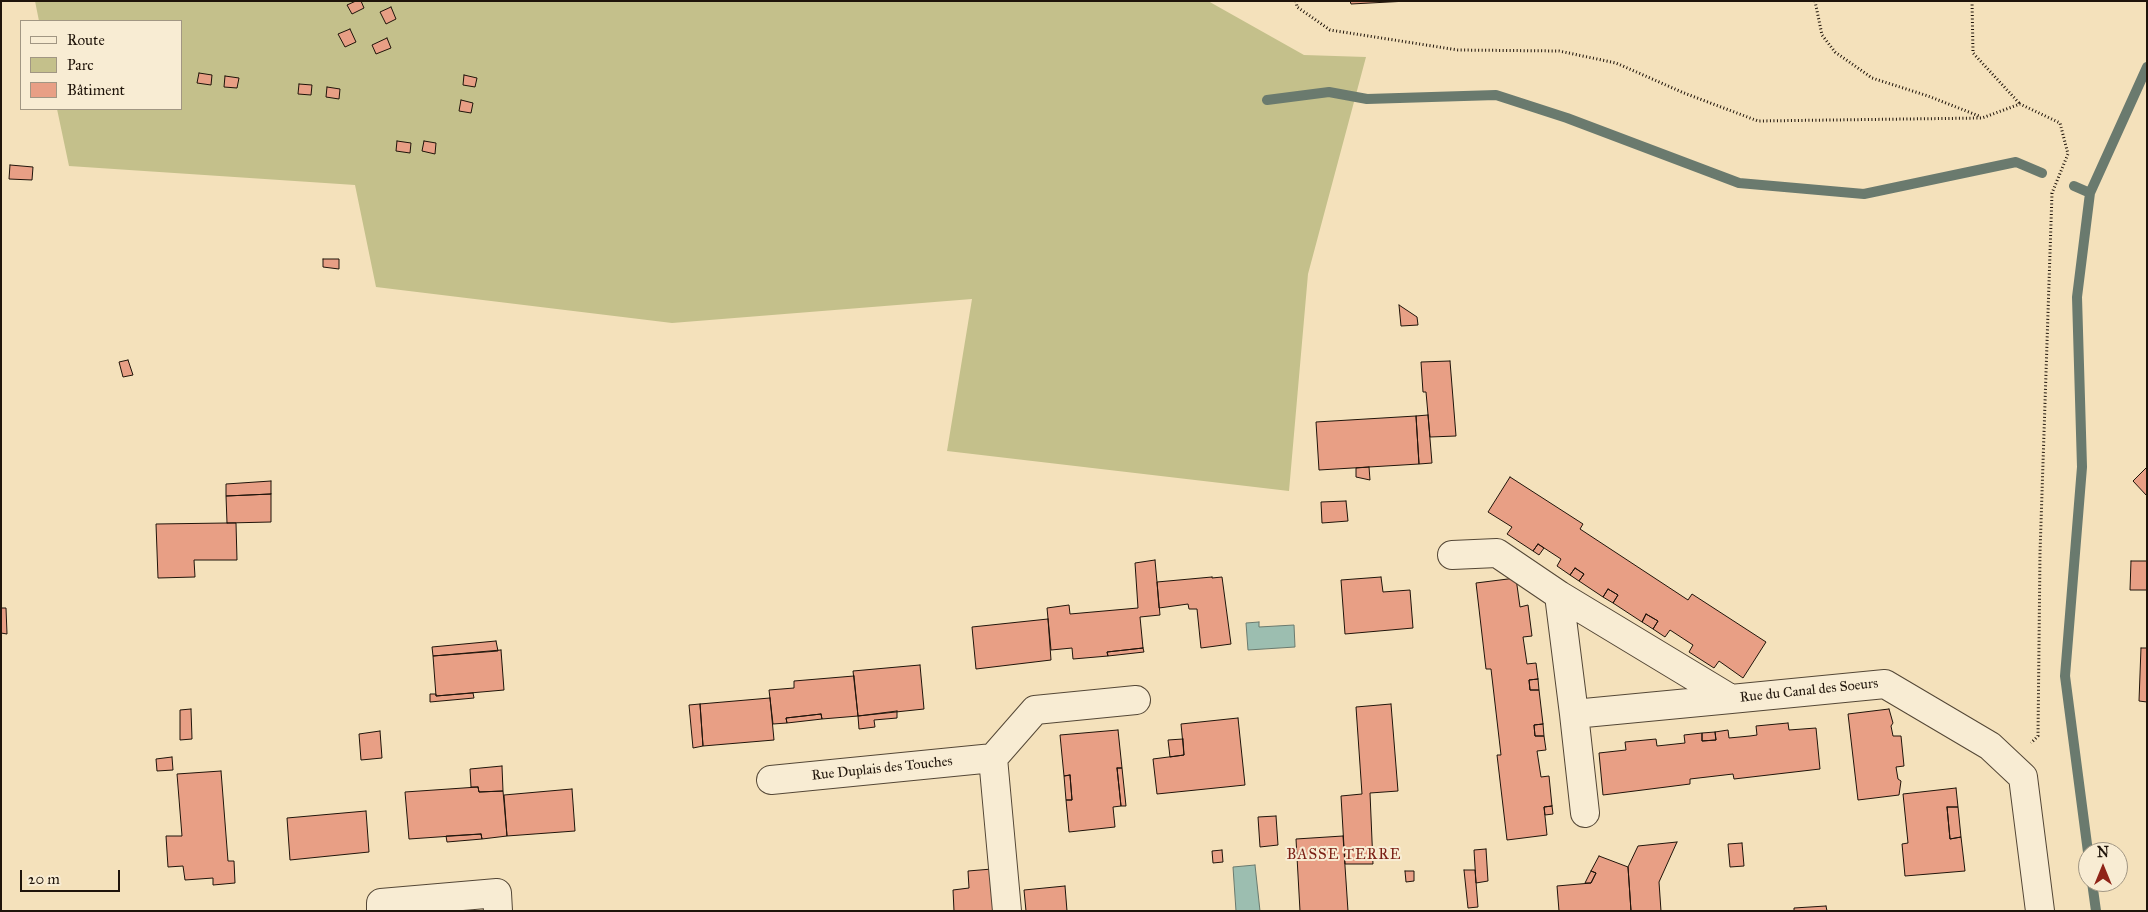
<!DOCTYPE html>
<meta charset="utf-8">
<style>
body{margin:0}
#map{position:relative;width:2148px;height:912px;overflow:hidden;background:#f4e1bb;font-family:"IM FELL Great Primer",serif}
canvas{display:block}
.frame{position:absolute;inset:0;border:2px solid #1f140a;pointer-events:none}
.legend{position:absolute;left:20px;top:20px;width:162px;height:90px;box-sizing:border-box;background:#f8ecd3;border:1px solid #a19683;margin:0;padding:6px 9px;list-style:none;font-size:15px;color:#1f140a}
.legend li{display:flex;align-items:center;gap:10px;height:25px}
.legend b{width:25px;border:1px solid #a19683}
.north{position:absolute;left:2078px;top:842px;width:50px;height:50px;box-sizing:border-box;background:#f8ecd3;border:1px solid #a19683;border-radius:50%;rotate:0deg;font-size:14px;font-weight:700;line-height:20px;text-align:center;color:#1f140a}
.north::after{content:'';display:block;margin:auto;width:18px;height:22px;background:#8f2418;clip-path:polygon(50% 0,100% 100%,50% 72%,0 100%)}
.scale{position:absolute;left:20px;top:870px;width:100px;height:22px;box-sizing:border-box;border:2px solid #1f140a;border-top:0;padding-left:6px;font-size:15px;line-height:18px;white-space:nowrap;color:#1f140a;-webkit-text-stroke:4px #f8ecd3;paint-order:stroke}
</style>
<div id="map">
<canvas width="2148" height="912"></canvas>
<div class="frame"></div>
<ul class="legend">
<li><b style="height:6px;background:#f8ecd3"></b>Route</li>
<li><b style="height:14px;background:#c4c08b"></b>Parc</li>
<li><b style="height:14px;background:#e89f85"></b>Bâtiment</li>
</ul>
<div class="north">N</div>
<div class="scale">20 m</div>
</div>
<script>
const c = document.querySelector('canvas').getContext('2d');
c.lineJoin = 'round';
function paint(path, color) { c.fillStyle = color; c.fill(path, 'evenodd'); }
const poly = rows => new Path2D(rows.map(r => 'M' + r).join(''));
function trace(path, color, width, dash) { c.strokeStyle = color; c.lineWidth = width; c.lineCap = dash ? 'butt' : 'round'; c.setLineDash(dash || []); c.stroke(path); }
function write(font, color, halo, rows, align = 'center') {
  c.font = font + ' "IM FELL Great Primer",serif'; c.lineWidth = 4; c.setLineDash([]); c.textBaseline = 'middle'; c.strokeStyle = halo; c.fillStyle = color; for (const [text, x, y, turn = 0] of rows) {
    c.save(); c.translate(x, y); c.rotate((+turn || 0) * Math.PI / 180); c.textAlign = isNaN(turn) ? turn : align; if (halo) c.strokeText(text, 0, 0); c.fillText(text, 0, 0); c.restore();
  }
}
paint(poly([
 [35,1,1208,1,1304,55,1366,57,1308,274,1289,491,947,451,972,299,672,323,376,287,355,185,69,166,57,109,181,109,181,21,39,21]
]), '#c4c08b');
const water = poly([
 [1259,622,1259,627,1294,625,1295,647,1248,650,1246,623,1259,622],
 [1255,865,1260,911,1236,911,1233,867,1255,865]
]);
paint(water, '#9cbeb0');
trace(water, '#6a7a6e', 1);
trace(poly([
 [1267,100,1329,92,1367,99,1496,95,1567,118,1739,183,1864,194,2016,162,2042,173],
 [2074,186,2090,193,2077,297,2082,467,2065,676,2088,852],
 [2090,193,2147,67],
 [2092,882,2096,911]
]), '#6a7a6e', 10);
const building = poly([
 [356,1,361,1,364,8,352,14,347,5,356,1],
 [1350,1,1408,1,1351,4,1350,1],
 [391,7,396,19,386,24,380,12,391,7],
 [350,29,356,42,345,47,338,34,350,29],
 [387,38,391,48,376,54,372,45,387,38],
 [199,73,212,75,211,85,197,83,199,73],
 [464,75,477,78,475,87,463,85,464,75],
 [225,76,239,78,237,88,224,87,225,76],
 [299,84,312,85,311,95,298,94,299,84],
 [327,87,340,89,339,99,326,97,327,87],
 [461,100,473,103,471,113,459,111,461,100],
 [397,141,411,143,410,153,396,151,397,141],
 [424,141,436,143,435,154,422,151,424,141],
 [10,165,33,167,32,180,9,179,10,165],
 [323,259,339,259,339,269,323,267,323,259],
 [1399,305,1417,317,1418,325,1401,326,1399,305],
 [128,360,133,375,123,377,119,362,128,360],
 [1450,361,1456,436,1430,437,1426,392,1423,392,1421,362,1450,361],
 [1428,415,1432,463,1419,464,1416,416,1428,415],
 [1416,416,1419,464,1319,470,1316,422,1416,416],
 [1369,467,1370,480,1356,477,1356,468,1369,467],
 [2147,467,2147,496,2133,481,2147,467],
 [1510,477,1583,524,1580,529,1688,600,1692,594,1766,642,1743,678,1719,661,1714,668,1689,652,1693,645,1670,630,1665,637,1653,629,1658,621,1646,614,1642,622,1613,603,1618,595,1608,589,1603,597,1579,581,1584,574,1575,568,1570,575,1557,566,1561,559,1538,544,1533,551,1507,534,1512,527,1488,512,1510,477],
 [271,481,271,494,226,496,226,484,271,481],
 [271,494,271,522,227,523,226,496,271,494],
 [1346,501,1348,521,1322,523,1321,502,1346,501],
 [227,523,236,523,237,560,194,560,195,577,158,578,156,524,227,523],
 [1538,544,1544,548,1539,555,1533,551,1538,544],
 [1155,560,1160,615,1140,617,1143,648,1107,652,1108,656,1073,659,1072,648,1051,650,1047,608,1069,605,1070,614,1138,608,1135,563,1155,560],
 [2131,561,2147,561,2147,590,2130,590,2131,561],
 [1575,568,1584,574,1579,581,1570,575,1575,568],
 [1212,577,1212,578,1222,577,1231,644,1201,648,1197,609,1189,609,1188,604,1159,608,1157,582,1212,577],
 [1381,577,1383,592,1410,590,1413,628,1345,634,1341,580,1381,577],
 [1516,578,1520,607,1528,605,1532,636,1523,637,1527,664,1536,663,1538,679,1529,680,1530,690,1539,690,1543,724,1534,725,1535,736,1544,736,1546,750,1537,751,1541,777,1549,776,1552,806,1544,807,1547,835,1507,840,1497,755,1501,755,1491,669,1486,669,1476,583,1516,578],
 [1608,589,1618,595,1613,603,1603,597,1608,589],
 [1,608,6,608,7,634,1,633,1,608],
 [1646,614,1658,621,1653,629,1642,622,1646,614],
 [1048,619,1051,660,976,669,972,627,1048,619],
 [496,641,498,651,433,656,432,647,496,641],
 [1143,648,1144,652,1108,656,1107,652,1143,648],
 [2141,648,2147,648,2147,702,2139,701,2141,648],
 [501,650,504,690,436,696,433,656,501,650],
 [920,665,924,709,858,716,853,671,920,665],
 [854,676,858,716,822,719,821,714,786,718,787,723,773,724,769,690,794,688,794,681,854,676],
 [1538,679,1539,690,1530,690,1529,680,1538,679],
 [473,693,474,698,430,702,430,694,436,694,436,696,473,693],
 [770,698,774,740,703,746,700,704,770,698],
 [700,704,703,746,693,748,689,705,700,704],
 [1391,704,1398,791,1370,793,1373,864,1345,864,1341,796,1362,794,1356,707,1391,704],
 [191,709,192,739,180,740,180,710,191,709],
 [1889,709,1893,723,1891,726,1893,736,1901,736,1904,766,1896,767,1898,779,1901,781,1899,795,1858,800,1848,714,1889,709],
 [897,711,897,718,874,720,875,727,859,729,858,716,897,711],
 [821,714,822,719,787,723,786,718,821,714],
 [1238,718,1245,785,1157,794,1153,759,1184,755,1181,724,1238,718],
 [1788,723,1789,730,1816,728,1820,769,1734,779,1733,774,1690,779,1690,784,1603,795,1599,753,1626,750,1625,742,1656,739,1657,746,1685,743,1684,735,1702,733,1702,741,1716,740,1715,732,1728,730,1729,738,1750,736,1757,735,1756,726,1788,723],
 [1543,724,1544,736,1535,736,1534,725,1543,724],
 [1118,730,1122,768,1117,768,1121,806,1113,807,1115,827,1069,832,1066,800,1072,800,1070,775,1064,776,1060,735,1118,730],
 [380,731,382,758,361,760,359,734,380,731],
 [1715,732,1716,740,1702,741,1702,733,1715,732],
 [1183,739,1184,755,1170,757,1168,740,1183,739],
 [172,757,173,770,157,771,156,759,172,757],
 [502,766,503,791,479,792,478,787,471,787,470,769,502,766],
 [1117,768,1122,768,1126,806,1121,806,1117,768],
 [221,771,228,861,234,861,235,883,213,885,213,878,185,880,183,866,168,867,166,836,182,836,177,774,221,771],
 [1070,775,1072,800,1066,800,1064,776,1070,775],
 [478,787,479,792,503,791,507,836,482,839,481,834,409,839,405,792,478,787],
 [1956,788,1958,807,1947,807,1950,839,1961,837,1965,871,1905,876,1902,844,1908,843,1903,794,1956,788],
 [572,789,575,831,507,836,504,795,572,789],
 [1552,806,1553,814,1545,815,1544,807,1552,806],
 [1947,807,1958,807,1961,837,1950,839,1947,807],
 [366,811,369,852,290,860,287,818,366,811],
 [1276,816,1278,845,1260,847,1258,817,1276,816],
 [481,834,482,839,447,842,446,836,481,834],
 [1343,836,1348,911,1300,911,1296,839,1343,836],
 [1677,842,1659,882,1661,911,1631,911,1628,867,1638,846,1677,842],
 [1742,843,1744,866,1730,867,1728,844,1742,843],
 [1486,849,1488,881,1476,883,1474,850,1486,849],
 [1222,850,1223,862,1213,863,1212,851,1222,850],
 [1599,856,1628,867,1631,911,1559,911,1557,886,1591,883,1596,873,1591,871,1599,856],
 [992,869,996,911,954,911,953,890,969,888,968,871,992,869],
 [1464,870,1475,870,1478,907,1468,908,1464,870],
 [1405,871,1414,871,1414,881,1406,882,1405,871],
 [1591,871,1596,873,1591,883,1585,883,1591,871],
 [1065,886,1067,911,1026,911,1024,890,1065,886],
 [1826,906,1827,911,1794,911,1794,908,1826,906]
]);
paint(building, '#e89f85');
trace(building, '#1f140a', 1);
const street = poly([
 [1452,555,1497,553,1559,595],
 [1731,699,1559,595,1574,714,1731,699,1885,684,1990,746,2023,777,2040,911],
 [1574,714,1585,813],
 [993,758,1007,911],
 [771,780,993,758,1035,710,1136,700],
 [381,911,381,903,497,893,498,911]
]);
trace(street, '#544736', 30);
trace(poly([
 [1296,1,1297,7,1330,30,1458,50,1559,51,1616,63,1684,93,1758,121,1982,118,2020,104,2060,123,2068,154,2052,193,2040,553,2038,736,2031,743],
 [1815,1,1822,35,1835,52,1872,78,1928,96,1979,116],
 [1972,1,1973,53,2020,104]
]), '#1f140a', 3, [1, 2.5]);
trace(street, '#f8ecd3', 28);
write('14px', '#1f140a', '#f8ecd3', [
 ["Rue du Canal des Soeurs",1809,691,-6],
 ["Rue Duplais des Touches",882,769,-6]
]);
c.letterSpacing = '1px';
write('15px', '#7a1f14', '#f8ecd3', [
 ["BASSE TERRE",1344,855]
]);
c.letterSpacing = '0px';
</script>
